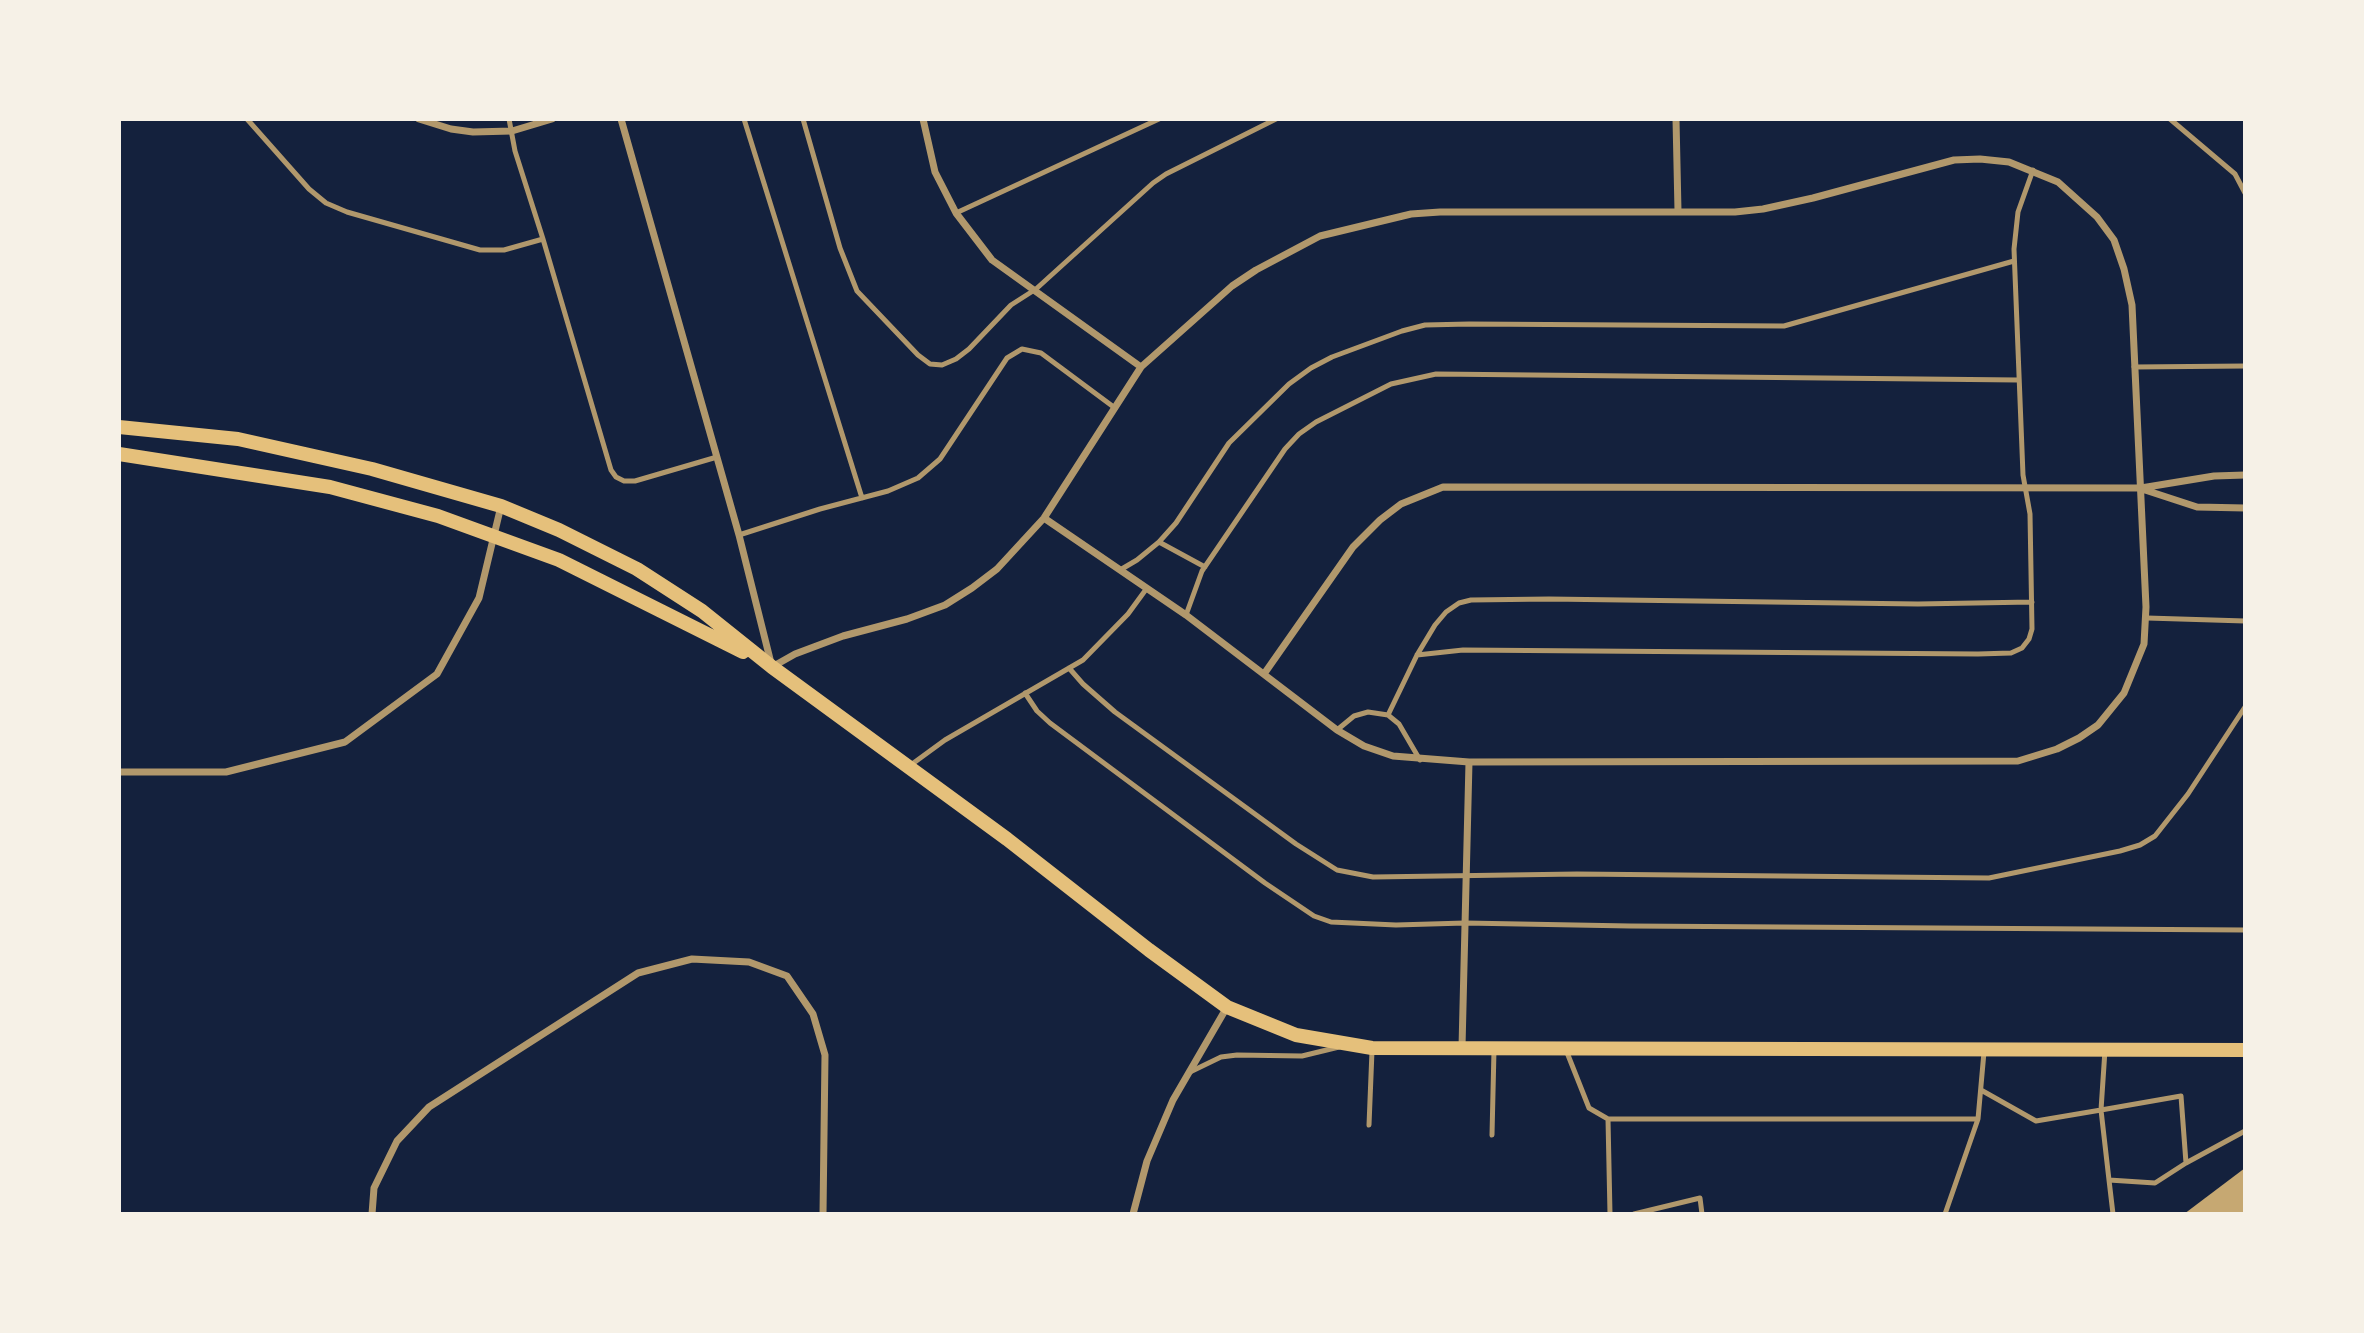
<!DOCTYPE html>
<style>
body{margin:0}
#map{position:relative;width:2364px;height:1333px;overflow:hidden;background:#14213d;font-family:"Nunito Sans",sans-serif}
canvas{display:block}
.frame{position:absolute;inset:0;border:121px solid #f6f1e7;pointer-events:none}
</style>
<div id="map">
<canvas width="2364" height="1333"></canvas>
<div class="frame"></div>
</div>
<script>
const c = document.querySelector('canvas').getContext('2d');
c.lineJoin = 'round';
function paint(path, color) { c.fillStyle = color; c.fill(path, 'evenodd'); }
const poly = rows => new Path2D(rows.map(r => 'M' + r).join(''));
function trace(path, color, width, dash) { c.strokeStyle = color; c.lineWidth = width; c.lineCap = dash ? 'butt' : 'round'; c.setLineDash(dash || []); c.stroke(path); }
paint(poly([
 [2245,1168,2245,1214,2184,1214]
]), '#c6a872');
trace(poly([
 [247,119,309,189,326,203,347,212,480,250,504,250,543,239],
 [509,119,515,151,543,239,611,470,616,477,624,481,635,481,717,457],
 [744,119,862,498],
 [803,119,840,248,857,291,918,355,930,364,942,365,956,359,969,349,1011,305,1036,289,1153,183,1166,174,1276,119],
 [2170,119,2235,174,2245,193],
 [956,213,1159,119],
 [2134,367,2245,366],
 [739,535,820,509,888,491,918,478,940,459,1007,358,1022,349,1041,353,1115,408],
 [1159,542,1205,567],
 [1120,570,1137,560,1159,542,1176,523,1229,443,1289,384,1311,368,1332,357,1402,331,1425,325,1469,324,1784,326,2014,261],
 [1186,615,1202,571,1285,449,1299,434,1316,422,1391,384,1436,374,2018,380],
 [2147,618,2245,621],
 [1417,655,1463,650,1978,654,2011,653,2022,648,2029,639,2032,629,2030,514,2023,475,2014,249,2018,212,2033,170],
 [1069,668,1083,684,1115,712,1296,844,1337,870,1373,877,1577,874,1989,878,2120,851,2140,845,2155,836,2188,794,2245,707],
 [1025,693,1037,711,1050,723,1265,883,1314,916,1331,922,1396,925,1465,923,1630,926,2245,930],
 [1388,715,1417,655,1435,625,1446,612,1459,603,1471,600,1549,599,1918,604,2032,602],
 [1337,730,1354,716,1368,712,1388,715,1399,724,1420,760],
 [908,767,945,740,1083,660,1128,614,1147,588],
 [1566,1050,1589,1108,1608,1119],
 [1190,1072,1221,1057,1237,1055,1302,1056,1339,1047],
 [1981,1090,2036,1121,2101,1110,2105,1050],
 [2181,1096,2186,1163,2155,1183,2109,1180,2101,1110,2181,1096],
 [1369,1125,1372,1051],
 [1492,1135,1494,1050],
 [2186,1163,2245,1131],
 [2109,1180,2113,1214],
 [1610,1214,1608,1119,1978,1119,1984,1052],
 [1634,1214,1700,1198,1702,1214],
 [1945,1214,1978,1119]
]), '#b1986c', 5);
trace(poly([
 [419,119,451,129,473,132,512,131,552,119],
 [621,119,739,535,772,667,795,654,843,636,907,619,945,605,972,588,997,569,1044,518,1141,367,1232,286,1256,270,1320,236,1411,214,1440,212,1735,212,1763,209,1813,198,1954,160,1980,159,2009,162,2058,182,2097,217,2114,240,2124,269,2132,305,2146,607,2144,644,2124,693,2098,725,2079,738,2057,749,2018,761,1469,762,1393,756,1364,746,1337,730,1186,615,1044,518],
 [923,119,935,172,956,213,992,260,1141,367],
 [1676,119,1678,211],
 [2145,490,2197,507,2245,508],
 [1264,674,1353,547,1380,520,1401,504,1443,487,2141,488,2214,476,2245,475],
 [119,772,226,772,345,742,437,674,479,598,501,506],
 [1462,1047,1469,762],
 [372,1214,374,1188,397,1141,429,1107,638,973,692,959,749,962,787,976,813,1014,825,1055,823,1214],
 [1133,1214,1147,1161,1173,1100,1227,1007]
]), '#b1986c', 7);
trace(poly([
 [119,427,238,439,372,469,501,506,559,530,637,569,702,611,772,667,1007,839,1149,950,1227,1007,1296,1035,1372,1048,2245,1050],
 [119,454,330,487,438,516,559,560,743,652]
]), '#e5c07b', 14);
</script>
